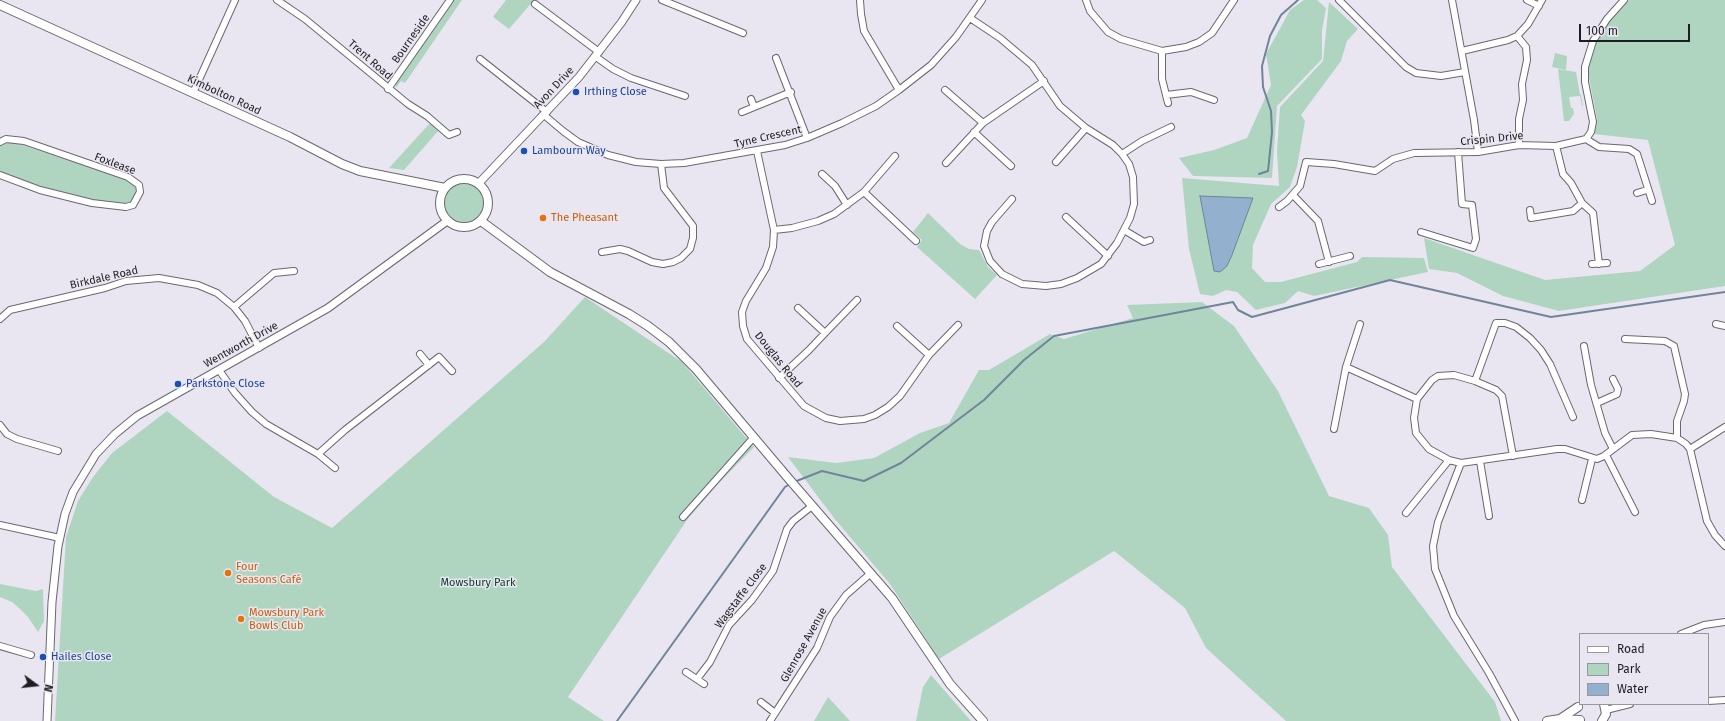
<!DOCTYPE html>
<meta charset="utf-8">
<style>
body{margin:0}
#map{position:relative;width:1725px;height:721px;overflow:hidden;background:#eae6f1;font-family:"Fira Sans",sans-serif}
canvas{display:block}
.legend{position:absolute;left:1579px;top:633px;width:130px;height:72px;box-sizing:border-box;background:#eae6f1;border:1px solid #98969e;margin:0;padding:5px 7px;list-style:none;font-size:12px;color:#1e1d21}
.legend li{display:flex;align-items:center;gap:8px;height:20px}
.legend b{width:20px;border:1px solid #98969e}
.north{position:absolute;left:16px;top:665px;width:40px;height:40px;-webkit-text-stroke:3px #eae6f1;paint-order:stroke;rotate:105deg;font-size:11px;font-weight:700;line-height:16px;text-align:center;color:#1e1d21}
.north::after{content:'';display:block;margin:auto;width:14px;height:18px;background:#1e1d21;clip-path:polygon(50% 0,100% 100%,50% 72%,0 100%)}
.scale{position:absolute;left:1579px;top:24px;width:111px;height:18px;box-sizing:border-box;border:2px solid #1e1d21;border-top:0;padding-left:5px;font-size:12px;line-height:14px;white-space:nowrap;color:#1e1d21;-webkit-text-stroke:3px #eae6f1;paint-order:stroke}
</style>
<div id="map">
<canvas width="1725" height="721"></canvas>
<ul class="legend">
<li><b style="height:5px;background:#fff"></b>Road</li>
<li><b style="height:11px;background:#afd5c1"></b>Park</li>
<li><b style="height:11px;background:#93b0ce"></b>Water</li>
</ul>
<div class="north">N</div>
<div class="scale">100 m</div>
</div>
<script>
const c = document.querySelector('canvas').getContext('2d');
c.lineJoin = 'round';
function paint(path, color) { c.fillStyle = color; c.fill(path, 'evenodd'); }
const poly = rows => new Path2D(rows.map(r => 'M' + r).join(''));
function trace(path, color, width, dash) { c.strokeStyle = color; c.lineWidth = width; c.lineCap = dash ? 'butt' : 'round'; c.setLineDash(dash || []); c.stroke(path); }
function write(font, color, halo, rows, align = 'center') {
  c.font = font + ' "Fira Sans",sans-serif'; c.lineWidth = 3; c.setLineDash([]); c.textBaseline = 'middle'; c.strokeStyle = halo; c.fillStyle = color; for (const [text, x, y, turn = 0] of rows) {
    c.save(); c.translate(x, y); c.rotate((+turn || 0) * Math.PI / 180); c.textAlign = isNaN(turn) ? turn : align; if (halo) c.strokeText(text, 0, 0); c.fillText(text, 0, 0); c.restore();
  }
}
paint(poly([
 [454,0,462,0,405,83,401,81,396,88,396,83],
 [506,0,534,0,509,29,493,17],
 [1304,0,1317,0,1326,8,1322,31,1322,59,1277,106,1272,178,1193,176,1179,158,1214,150,1247,138,1271,85,1266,54,1290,10],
 [1629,0,1725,0,1725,286,1559,311,1503,296,1457,273,1429,269,1424,238,1545,280,1640,271,1675,245,1648,140,1594,134,1597,119,1587,67,1596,42,1608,20],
 [1329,2,1358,29,1347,41,1341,61,1301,115,1305,121,1297,167,1290,187,1271,204,1253,245,1252,268,1265,282,1281,282,1357,262,1362,257,1424,258,1428,272,1314,296,1298,291,1285,303,1256,310,1237,292,1226,290,1213,296,1200,294,1189,249,1182,178,1279,186,1277,151,1280,107,1323,61],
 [1555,53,1567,56,1566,70,1552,67],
 [1558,69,1576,72,1580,95,1581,95,1583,106,1582,106,1580,96,1569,97,1571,108,1573,108,1574,114,1569,121,1564,121],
 [430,123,439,130,404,170,389,168],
 [10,141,128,180,135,185,137,193,133,201,125,204,92,200,69,195,10,177,0,172,0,146],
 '444 202a20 20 0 1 1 40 0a20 20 0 1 1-40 0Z',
 [928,213,960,244,969,249,979,250,988,267,997,275,975,299,917,247,922,240,913,232],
 [585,297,682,362,754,447,718,484,687,520,568,697,604,721,55,721,66,537,78,501,93,477,112,453,167,411,274,497,332,528,544,342],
 [1202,302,1234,326,1278,391,1329,496,1369,508,1388,535,1392,567,1495,702,1501,721,1286,721,1206,648,1185,608,1114,551,939,659,890,584,834,518,788,457,836,463,874,458,920,433,949,423,979,370,989,370,1050,334,1064,339,1133,318,1127,305],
 [0,584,36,591,43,589,44,621,38,632,28,617,20,609,12,602,0,597],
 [931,675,971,721,916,721,923,687],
 [828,697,850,721,814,721]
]), '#afd5c1');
const water = poly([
 [1200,196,1253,198,1232,255,1227,266,1220,272,1214,271,1200,196]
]);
paint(water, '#93b0ce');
trace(water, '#70849a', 1);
trace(poly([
 [1259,174,1268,171,1272,132,1271,111,1263,87,1262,66,1270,36,1281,15,1298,0],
 [794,482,822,471,864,481,901,463,984,400,1024,360,1054,336,1233,302,1238,310,1252,317,1390,280,1551,317,1725,292],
 [617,721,785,487,790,484]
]), '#70849a', 2);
const minor = poly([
 [277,0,305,19,408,104,427,116,449,135,457,132],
 [662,0,743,33],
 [860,0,861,14,864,31,899,90],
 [1086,0,1090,11,1108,32,1121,39,1162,51,1186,47,1199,42,1212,33,1234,0],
 [1339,0,1406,67,1416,73,1441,76,1465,72],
 [1452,0,1474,120,1478,152],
 [1527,0,1539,6],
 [535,4,599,52],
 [970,18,1000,38,1032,65,1060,106,1086,128,1113,145,1122,154,1129,164,1133,177,1134,204,1130,218,1117,243,1101,264,1077,278,1061,284,1046,286,1022,284,1002,274,990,261,984,246,987,231,992,222,1012,199],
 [1517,36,1526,47,1527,60,1522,84,1523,100,1519,119,1519,145],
 [1162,51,1162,79,1168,103],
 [1462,51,1508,40,1517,36,1528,24,1542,0],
 [596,57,613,69,631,78,685,96],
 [776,58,807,138],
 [480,59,547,112],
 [388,89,450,0],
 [945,90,983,123],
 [193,93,235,0],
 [1166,95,1191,92,1214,100],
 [751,99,754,107],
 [742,112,791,92],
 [544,115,563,131,578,142,608,155,636,162,661,164,684,163,785,145,807,138,842,123,876,106,899,90,931,65,956,37,982,0],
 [974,132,1011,166],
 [1586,139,1599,147,1629,149,1637,154,1652,201],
 [0,142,6,139,24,141,128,177,139,185,140,192,133,205,126,207,92,203,40,190,0,175],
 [1556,146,1563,174,1571,183,1582,203,1593,213,1599,264],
 [757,151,774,230,773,247,766,268,746,301,742,312,743,326,747,339,804,406,826,418,840,421,864,419,875,415,888,407,900,396,929,355,958,325],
 [1122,154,1142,141,1171,127],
 [1056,162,1086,128],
 [946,163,983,123,1044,81],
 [822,174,835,186,847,205],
 [864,192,895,156],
 [1637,193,1647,190],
 [1293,195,1318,221,1329,262],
 [1279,207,1287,201,1300,186,1306,162,1334,164,1375,171,1393,159,1414,153,1478,152,1519,145,1556,146,1586,139,1591,132,1593,122,1585,82,1585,67,1593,41,1607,19,1624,0],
 [1530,210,1531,218,1573,211,1582,203],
 [1066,217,1108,256],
 [774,230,792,228,818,221,834,214,864,192,916,241],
 [1124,230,1144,242,1150,240],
 [1421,232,1473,248,1476,239,1472,205,1462,204,1458,152],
 [602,252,620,249,628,251,652,262,663,264,673,262,681,258,690,249,693,238,693,226,664,188,661,164],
 [1319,264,1350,256],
 [1592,264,1607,263],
 [234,307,274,273,294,271],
 [0,319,10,310,105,288,126,281,159,278,198,285,217,293,234,307,245,321,259,348],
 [1716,324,1725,326],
 [897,326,929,355],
 [825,333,857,300],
 [1625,339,1665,341,1674,346,1685,394,1684,401,1677,421,1677,438],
 [1584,346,1591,385,1605,433,1613,449],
 [420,354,429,365],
 [1346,367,1417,399],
 [219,370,235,393,252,412,266,424,318,454,345,430,439,357,452,371],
 [779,378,809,350,825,333,798,308],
 [1597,403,1617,394,1618,389,1613,379],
 [0,425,7,434,17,439,58,451],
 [1334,429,1346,367,1360,324],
 [1690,449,1725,427],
 [318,454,335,468],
 [1606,455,1635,512],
 [1513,456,1502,396,1496,390,1475,381,1496,323,1505,323,1516,327,1530,338,1541,350,1550,364,1573,417],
 [1449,460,1429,449,1416,433,1414,418,1417,399,1432,380,1438,376,1454,375,1475,381],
 [1480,461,1489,516],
 [1582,500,1592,459],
 [1406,513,1449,460,1461,463],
 [683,517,754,437],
 [0,525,60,538],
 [1681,634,1704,625,1725,622],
 [0,646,31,655],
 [686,672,704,684],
 [697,679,710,662,729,625,752,600,773,571,787,529,793,521,812,506],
 [1708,701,1725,700],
 [761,702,775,713],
 [1606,710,1630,704],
 [770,721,817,648,830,617,846,595,871,573],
 [1515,721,1489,673,1454,616,1435,569,1433,546,1438,522,1461,463,1557,449,1565,449,1597,459,1604,456,1632,435,1651,434,1677,438,1686,444,1690,449,1707,521,1715,535,1725,546]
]);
const tertiary = poly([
 [479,183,579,77,621,23,636,0],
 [47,721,52,602,58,546,65,514,73,492,96,454,115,434,137,416,328,308,447,221]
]);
const secondary = poly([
 [0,5,290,137,342,164,360,171,445,188],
 '440 203a24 24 0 1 1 48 0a24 24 0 1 1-48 0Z',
 [481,221,550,272,629,314,648,326,669,342,696,369,789,479,892,598,950,684,983,721],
 [1560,719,1578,707],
 [1547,721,1560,719,1580,720],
 [1602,721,1606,714,1604,704]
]);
trace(minor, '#6b6771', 8);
trace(tertiary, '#6b6771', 9);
trace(secondary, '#6b6771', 10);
trace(minor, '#fff', 6);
trace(tertiary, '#fff', 7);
trace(secondary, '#fff', 8);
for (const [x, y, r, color] of [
 [576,92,4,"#1a4fb4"],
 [524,151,4,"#1a4fb4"],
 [543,218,4,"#e8710a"],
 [178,384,4,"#1a4fb4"],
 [228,573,4,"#e8710a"],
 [241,619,4,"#e8710a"],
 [43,657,4,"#1a4fb4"]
]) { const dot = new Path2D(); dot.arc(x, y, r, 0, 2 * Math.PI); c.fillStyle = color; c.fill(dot); trace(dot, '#eae6f1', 1.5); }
write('11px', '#1e1d21', '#eae6f1', [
 ["Bourneside",411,39,-55],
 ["Trent Road",370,60,41],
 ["Avon Drive",554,88,-47],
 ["Kimbolton Road",224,95,25],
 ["Tyne Crescent",768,137,-13],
 ["Crispin Drive",1492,139,-6],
 ["Foxlease",115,164,20],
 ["Birkdale Road",104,278,-13],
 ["Wentworth Drive",241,345,-29],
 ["Douglas Road",778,360,51],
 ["Wagstaffe Close",741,596,-53],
 ["Glenrose Avenue",804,645,-61]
]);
write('11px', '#164399', '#eae6f1', [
 ["Irthing Close",584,92],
 ["Lambourn Way",532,151],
 ["Parkstone Close",186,384],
 ["Hailes Close",51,657]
], 'left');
write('11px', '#c56008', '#eae6f1', [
 ["The Pheasant",551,218],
 ["Four",236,567],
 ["Seasons Café",236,580],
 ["Mowsbury Park",249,613],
 ["Bowls Club",249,626]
], 'left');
write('11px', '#043d28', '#eae6f1', [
 ["Mowsbury Park",478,583]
]);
</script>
